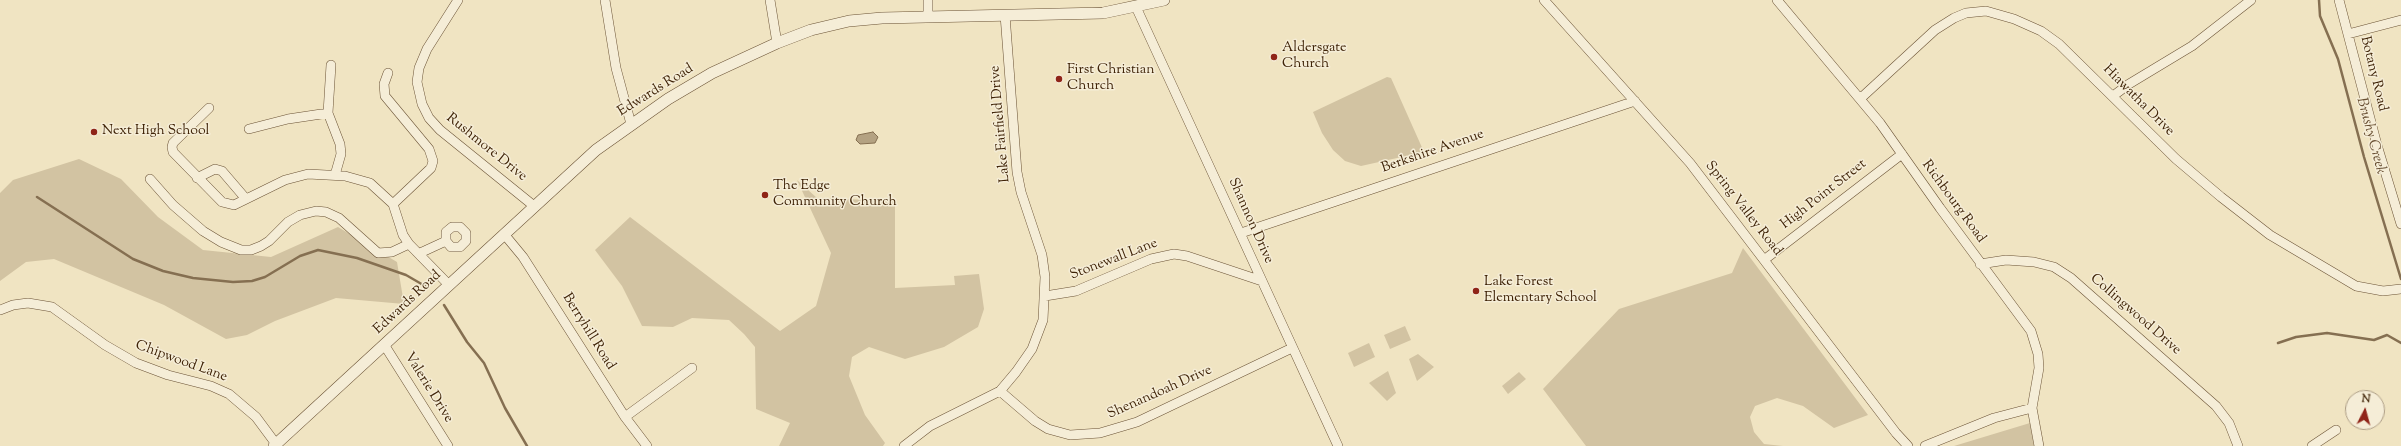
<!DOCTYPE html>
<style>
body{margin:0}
#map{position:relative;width:2401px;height:446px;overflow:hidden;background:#f0e4c2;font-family:"Sorts Mill Goudy",serif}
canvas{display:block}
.north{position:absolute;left:2345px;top:390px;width:40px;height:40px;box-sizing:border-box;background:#f5edd7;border:1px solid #ac9c84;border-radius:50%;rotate:6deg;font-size:11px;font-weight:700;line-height:16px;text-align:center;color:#3f2307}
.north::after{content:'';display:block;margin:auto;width:14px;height:18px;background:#8f2418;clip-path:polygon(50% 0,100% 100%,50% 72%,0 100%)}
</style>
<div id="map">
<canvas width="2401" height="446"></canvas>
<div class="north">N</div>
</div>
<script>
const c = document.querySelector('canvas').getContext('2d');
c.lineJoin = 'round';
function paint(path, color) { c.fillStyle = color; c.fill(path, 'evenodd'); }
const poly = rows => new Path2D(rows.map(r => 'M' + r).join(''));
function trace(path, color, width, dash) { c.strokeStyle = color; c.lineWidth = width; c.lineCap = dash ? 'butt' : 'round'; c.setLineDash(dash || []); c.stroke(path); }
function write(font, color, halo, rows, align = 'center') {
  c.font = font + ' "Sorts Mill Goudy",serif'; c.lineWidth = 3; c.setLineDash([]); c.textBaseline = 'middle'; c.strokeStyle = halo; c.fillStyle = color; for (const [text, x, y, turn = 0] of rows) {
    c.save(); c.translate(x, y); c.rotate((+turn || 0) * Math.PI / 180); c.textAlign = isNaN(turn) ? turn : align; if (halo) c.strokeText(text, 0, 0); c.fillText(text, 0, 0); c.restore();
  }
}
paint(poly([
 [1387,77,1391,78,1424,152,1361,166,1345,161,1333,150,1322,133,1313,112],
 [79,159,121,179,158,217,203,250,271,257,338,227,397,262,404,304,336,298,275,321,247,335,226,339,164,305,54,259,26,262,0,281,0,193,13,180],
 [797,180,817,198,895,201,895,288,955,285,954,276,979,274,984,309,978,327,944,347,905,359,869,347,852,357,849,376,865,415,885,443,883,446,779,446,790,423,756,409,755,347,744,334,729,320,692,318,673,327,642,326,622,286,595,250,630,217,780,331,816,306,831,253],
 [1743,248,1868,415,1834,428,1803,406,1777,398,1755,406,1750,417,1754,432,1764,444,1783,446,1586,446,1543,389,1619,309,1732,273],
 [1405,326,1411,340,1390,349,1384,335],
 [1369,343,1375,357,1354,367,1348,353],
 [1418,354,1434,367,1417,381,1409,359],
 [1388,371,1396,393,1387,401,1369,383],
 [1519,372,1526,379,1508,394,1502,386],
 [2030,423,2034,446,1954,446]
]), '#d2c3a2');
const water = poly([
 [873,132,878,137,875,143,860,144,856,140,858,135,873,132]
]);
paint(water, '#b4a282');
trace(water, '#856f51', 1);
trace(poly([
 [2319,0,2320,16,2338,59,2364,157,2401,279],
 [37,197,133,259,163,271,193,278,233,282,252,281,265,277,300,256,318,250,357,258,406,275,425,286],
 [444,305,467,342,484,363,505,408,527,446],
 [2278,343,2296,337,2327,333,2374,340,2387,335,2401,343]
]), '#856f51', 2.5);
const minor = poly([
 [458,0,427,49,419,68,417,82,422,104,429,118,440,130,534,206],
 [605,0,616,68,631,124],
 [770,0,777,43],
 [928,0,928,17],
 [1544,0,1690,163,1896,433,1908,446],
 [1777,0,1880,123,1940,208,2031,331,2038,354,2039,368,2032,408,2039,446],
 [2339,0,2377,145,2401,224],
 [1136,7,1338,446],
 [2348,34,2401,20],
 [331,65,328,113,340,144,341,154,335,175],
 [388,73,384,84,385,96,429,149,433,161,431,168,393,204],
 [2113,96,2129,84,2192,46,2251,0],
 [1861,98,1935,30,1954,18,1966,13,1986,11,2014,19,2041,31,2059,44,2176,159,2221,197,2270,235,2356,286,2383,291,2401,289],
 [209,108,173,143,172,147,173,152,222,202,234,205,285,180,308,174,345,176,370,183,393,204,403,235,409,244,449,285],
 [249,129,288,119,328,113],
 [197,178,215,169,222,171,246,199],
 [150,179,173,205,203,231,221,242,241,250,251,250,261,246,269,241,288,222,300,215,316,211,326,212,339,218,378,253,392,252,409,244],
 [1241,233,1635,101],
 [504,234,523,257,625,417,647,446],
 [420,253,446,241,446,232,452,227,460,227,466,233,466,241,460,247,451,247,446,241],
 [1764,260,1902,154],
 [1980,264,2006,260,2034,262,2054,267,2071,278,2216,406,2229,423,2238,446],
 [1045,296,1076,291,1151,259,1174,254,1187,256,1262,281],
 [0,310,13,305,28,303,52,307,105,345,136,363,168,375,211,386,229,394,256,417,276,444],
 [385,346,448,446],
 [1000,391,1035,421,1048,429,1070,435,1100,433,1137,422,1292,348],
 [625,417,692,368],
 [904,446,930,426,1000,391,1016,372,1032,349,1043,320,1045,277,1042,255,1021,192,1017,172,1005,15],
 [1925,446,1994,418,2032,408],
 [2312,446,2336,430]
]);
const tertiary = poly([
 [274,446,596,150,668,99,712,73,777,43,811,30,849,21,882,18,1103,13,1164,0]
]);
trace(minor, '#6b5336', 10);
trace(tertiary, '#6b5336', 12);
trace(minor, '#f5edd7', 9);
trace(tertiary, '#f5edd7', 11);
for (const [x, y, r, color] of [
 [1274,57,4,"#8f2418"],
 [1059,79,4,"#8f2418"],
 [94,132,4,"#8f2418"],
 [765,195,4,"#8f2418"],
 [1476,291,4,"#8f2418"]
]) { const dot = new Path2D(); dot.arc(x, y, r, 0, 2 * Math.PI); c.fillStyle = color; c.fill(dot); trace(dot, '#f5edd7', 1.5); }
write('14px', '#3f2307', '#f5edd7', [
 ["Aldersgate",1282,49],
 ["Church",1282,65],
 ["First Christian",1067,71],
 ["Church",1067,87],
 ["Next High School",102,132],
 ["The Edge",773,187],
 ["Community Church",773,203],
 ["Lake Forest",1484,283],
 ["Elementary School",1484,299]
], 'left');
write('14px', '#3f2307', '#f5edd7', [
 ["Botany Road",2373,74,76],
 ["Edwards Road",656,91,-32],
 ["Hiawatha Drive",2138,101,45],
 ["Lake Fairfield Drive",1001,124,-95],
 ["Rushmore Drive",486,148,39],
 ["Berkshire Avenue",1433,152,-19],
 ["High Point Street",1824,195,-38],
 ["Richbourg Road",1953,202,54],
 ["Spring Valley Road",1743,209,52],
 ["Shannon Drive",1250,221,66],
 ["Stonewall Lane",1114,260,-21],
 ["Edwards Road",408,303,-43],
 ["Collingwood Drive",2135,315,41],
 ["Berryhill Road",588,332,58],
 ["Chipwood Lane",181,362,20],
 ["Valerie Drive",428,388,58],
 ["Shenandoah Drive",1160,393,-24]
]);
write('italic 15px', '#684f32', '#f5edd7', [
 ["Brushy Creek",2370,136,75]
]);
</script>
